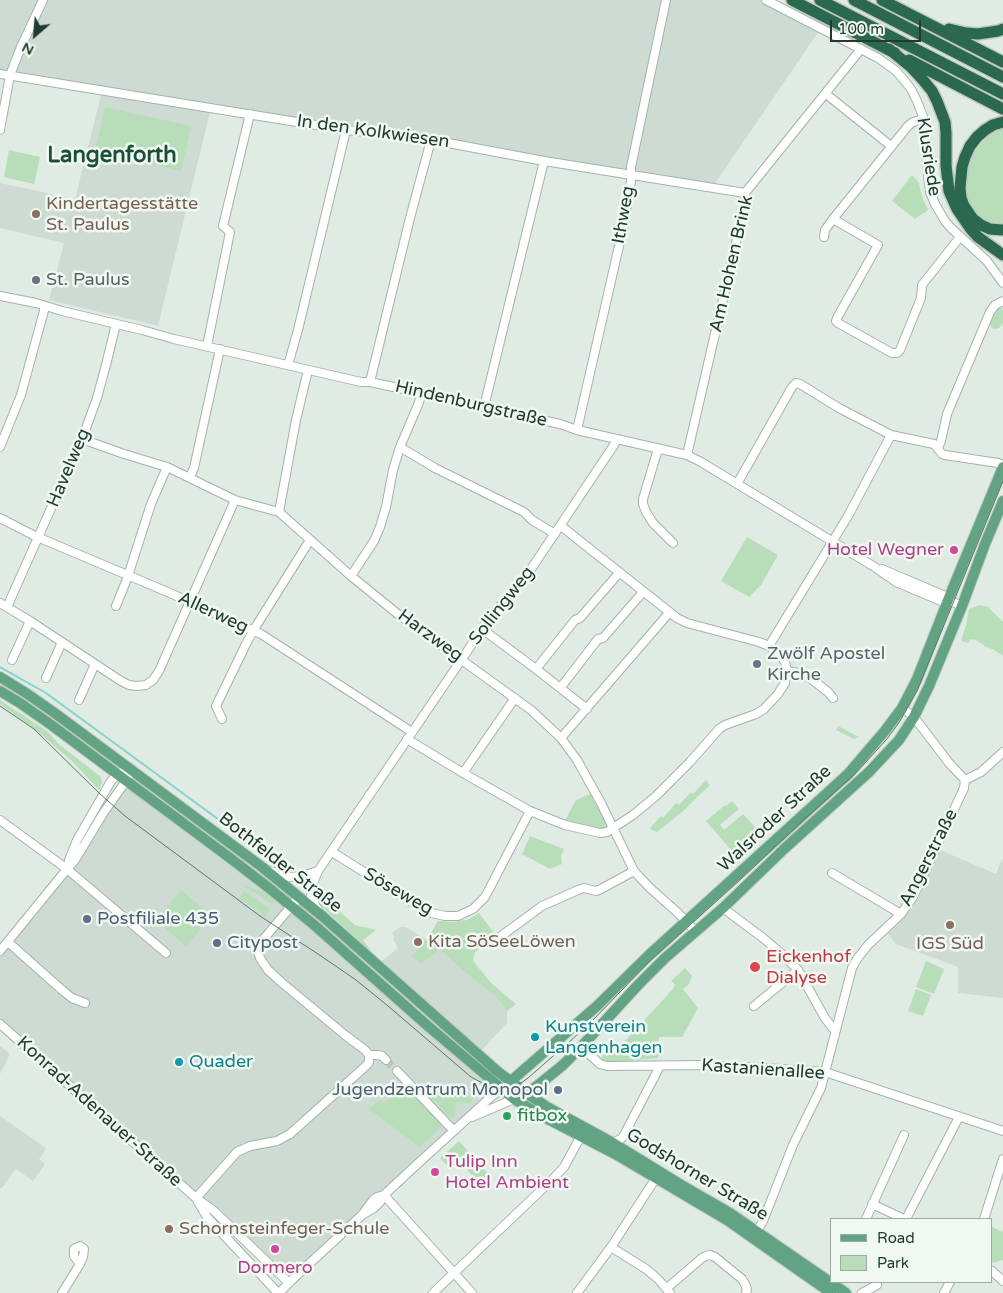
<!DOCTYPE html>
<meta charset="utf-8">
<style>
body{margin:0}
#map{position:relative;width:1003px;height:1293px;overflow:hidden;background:#e0ebe4;font-family:"Varela Round",sans-serif}
canvas{display:block}
.legend{position:absolute;left:830px;top:1218px;width:162px;height:65px;box-sizing:border-box;background:#f0f8f2;border:1px solid #9dada4;margin:0;padding:6px 9px;list-style:none;font-size:15px;color:#203c2e}
.legend li{display:flex;align-items:center;gap:10px;height:25px}
.legend b{width:25px;border:1px solid #9dada4}
.north{position:absolute;left:10px;top:10px;width:50px;height:50px;-webkit-text-stroke:4px #f0f8f2;paint-order:stroke;rotate:207deg;font-size:14px;font-weight:700;line-height:20px;text-align:center;color:#203c2e}
.north::after{content:'';display:block;margin:auto;width:18px;height:22px;background:#203c2e;clip-path:polygon(50% 0,100% 100%,50% 72%,0 100%)}
.scale{position:absolute;left:830px;top:20px;width:91px;height:22px;box-sizing:border-box;border:2px solid #203c2e;border-top:0;padding-left:6px;font-size:15px;line-height:18px;white-space:nowrap;color:#203c2e;-webkit-text-stroke:4px #f0f8f2;paint-order:stroke}
</style>
<div id="map">
<canvas width="1003" height="1293"></canvas>
<ul class="legend">
<li><b style="height:6px;background:#62a384"></b>Road</li>
<li><b style="height:14px;background:#b8deb9"></b>Park</li>
</ul>
<div class="north">N</div>
<div class="scale">100 m</div>
</div>
<script>
const c = document.querySelector('canvas').getContext('2d');
c.lineJoin = 'round';
function paint(path, color) { c.fillStyle = color; c.fill(path, 'evenodd'); }
const poly = rows => new Path2D(rows.map(r => 'M' + r).join(''));
function trace(path, color, width, dash) { c.strokeStyle = color; c.lineWidth = width; c.lineCap = dash ? 'butt' : 'round'; c.setLineDash(dash || []); c.stroke(path); }
function write(font, color, halo, rows, align = 'center') {
  c.font = font + ' "Varela Round",sans-serif'; c.lineWidth = 5; c.setLineDash([]); c.textBaseline = 'middle'; c.strokeStyle = halo; c.fillStyle = color; for (const [text, x, y, turn = 0] of rows) {
    c.save(); c.translate(x, y); c.rotate((+turn || 0) * Math.PI / 180); c.textAlign = isNaN(turn) ? turn : align; if (halo) c.strokeText(text, 0, 0); c.fillText(text, 0, 0); c.restore();
  }
}
paint(poly([
 [0,0,766,0,821,28,712,188,0,74],
 [101,95,210,112,158,326,49,300,64,243,0,228,0,183,75,199],
 [126,781,230,858,502,1089,289,1283,281,1275,276,1278,197,1200,0,1024,0,951,67,869],
 [940,850,996,874,1002,859,1003,860,1003,998,958,993,958,967,896,944,888,934,907,915,917,901],
 [438,921,440,948,462,970,496,997,507,1011,507,1023,478,1054,378,964,398,948,393,939,395,937,392,933,400,927,406,927,427,940],
 [0,1046,10,1054,0,1074],
 [0,1116,46,1148,43,1154,39,1159,45,1164,33,1181,16,1169,1,1189,0,1188]
]), '#cedbd2');
paint(poly([
 [105,107,191,126,181,171,95,151],
 [1003,128,1003,226,992,225,975,215,964,196,969,157,990,134],
 [9,150,40,157,34,184,4,177],
 [912,175,919,183,922,197,928,210,915,219,892,201],
 [1001,307,1003,311,1003,323,999,328,994,329,991,327,990,324,998,308],
 [747,537,778,555,761,585,749,597,721,581],
 [980,605,988,607,1003,622,1003,656,1001,655,1001,654,995,651,995,650,984,646,984,645,974,639,973,640,970,639,969,643,961,641,966,625,969,609],
 [0,700,47,731,60,745,101,777,102,783,99,790,72,761,42,735,0,704],
 [838,726,855,735,859,737,854,739,836,730],
 [706,780,710,785,682,812,657,832,652,830,650,828,661,816,663,818,676,803,679,805,691,792,693,794],
 [590,794,606,823,605,828,600,829,564,822,576,800],
 [732,801,739,809,720,825,724,830,743,814,765,838,762,841,754,832,732,851,706,821,725,805,726,806],
 [530,836,564,849,561,856,562,864,550,869,522,854],
 [242,885,263,892,275,901,272,904],
 [181,890,207,912,200,930,186,946,156,920],
 [315,890,355,925,376,930,363,940,374,955,381,962,380,963,363,947,356,938,318,903,314,897],
 [244,891,270,909,270,910,265,916,239,898],
 [479,913,495,934,494,939,475,952,473,959,474,962,491,983,516,1004,507,1011,496,997,462,970,440,949,421,964,411,956,427,940,438,921,453,922,467,920],
 [926,961,944,969,934,994,916,987],
 [685,968,692,976,689,984,683,989,698,1008,682,1037,659,1037,658,1058,605,1063,599,1060,609,1049,614,1053,673,989,675,984,671,981],
 [916,989,931,995,923,1016,908,1011],
 [404,1086,442,1126,420,1147,369,1109,380,1100,385,1103],
 [437,1088,443,1094,469,1097,473,1100,470,1103,456,1102,455,1117,451,1119,429,1095],
 [459,1141,489,1175,480,1184,459,1161,450,1169,440,1158],
 [992,1227,1003,1232,1003,1260,993,1263,992,1261]
]), '#b8deb9');
trace(poly([
 [0,667,46,693,282,866]
]), '#85d3ce', 2);
trace(poly([
 [386,1060,397,1071]
]), '#bac8c0', 8, [8, 4]);
const minor = poly([
 [766,0,878,58,895,70,904,80,911,89,917,101,924,119,927,144,928,176,930,192,935,204,945,221,951,228,987,261,1003,283],
 [0,74,346,130,416,137,544,161,745,193],
 [826,94,891,146],
 [0,130,10,75,21,47,43,0],
 [833,219,878,245,837,318,836,321,838,323,892,353,897,353,900,350,921,298,922,285,960,237],
 [824,237,825,230,833,219,908,126,913,122,924,119],
 [0,296,36,303,62,311,142,330,174,339,361,382,370,382,422,393,560,424,577,430,687,455,701,462,873,566,896,582,941,601,948,600,962,606],
 [207,346,230,232,223,226,250,114],
 [288,365,298,330,346,130],
 [370,382,410,218,431,140],
 [484,407,544,161],
 [577,430,624,224,631,181,631,167,666,0],
 [82,439,124,454,167,467,235,500,279,512,351,576,399,615,531,710,561,738,577,760,601,803,634,871,650,888,678,913,696,932],
 [0,447,21,395,45,307],
 [400,447,435,468,524,512,532,520,555,534],
 [938,448,941,441,947,414,990,312,995,305,1003,301],
 [658,449,643,499,643,504,646,512,653,523,673,543],
 [687,455,736,243,745,199,745,193,861,49],
 [190,477,194,468,220,349],
 [737,484,792,387,796,383,800,384,839,408,891,435,934,444,942,454,945,455,998,463,1003,465],
 [279,512,296,420,308,370],
 [0,518,35,536,170,593,261,634,412,732],
 [561,526,677,618,687,623,759,642,769,646,780,655,785,662,787,671,798,673,810,678,828,692,833,698],
 [882,569,943,595,948,600],
 [351,576,374,541,380,527,386,507,393,470,400,447,418,405,422,393],
 [0,603,30,621,121,681,129,685,137,686,146,685,153,680,159,671,235,500],
 [116,606,127,579,151,504,167,467],
 [7,607,82,439,97,398,107,361,116,324],
 [482,629,536,669,587,709],
 [769,646,848,516,891,435],
 [12,660,30,621],
 [536,669,575,620,580,618,619,573],
 [46,678,62,642],
 [561,687,598,639,603,638,643,592],
 [79,700,95,664],
 [902,708,914,717,949,763,965,780],
 [222,719,216,706,246,644,253,631,310,540],
 [561,738,669,613],
 [407,739,463,773,530,811,565,825,600,833,607,832,633,815,656,796,690,762,719,729,725,725,756,714,764,709,778,694,785,683,787,671],
 [463,773,515,698],
 [965,780,981,772,1003,752],
 [0,820,67,869,166,953],
 [332,852,423,909,432,913,445,916,458,916,473,909,485,897,530,811],
 [67,869,69,860,77,840,111,781,118,774,130,769],
 [271,871,289,877,301,876,318,871],
 [832,873,901,914],
 [723,908,763,938,782,954,798,970,825,1018,835,1031],
 [319,912,311,897,312,886,318,871,489,619,527,575,614,445,617,439],
 [8,942,62,990,72,998,85,1003],
 [493,942,542,906,578,890,584,888,596,891,601,889,634,871],
 [0,951,67,869,75,860,104,812,126,781,128,776],
 [754,1006,798,970],
 [0,1024,196,1198,213,1210,289,1283],
 [581,1047,600,1064,607,1066,701,1065,765,1068,825,1072,1003,1131],
 [369,1055,378,1055,382,1056,386,1060],
 [397,1071,454,1131],
 [472,1117,514,1099,526,1093],
 [613,1143,622,1138,624,1135,660,1066],
 [384,1195,472,1293],
 [196,1198,237,1152,250,1146,277,1141,290,1134,368,1064,369,1061,369,1055,365,1050,345,1035,281,982,268,970,260,958,258,951,261,942,299,897],
 [198,1202,207,1217,278,1293],
 [872,1204,904,1219],
 [362,1215,374,1208,380,1202,384,1195,412,1169,492,1096,506,1086],
 [866,1219,904,1135],
 [906,1219,959,1117],
 [984,1219,1003,1159],
 [757,1231,763,1221,793,1145,821,1088,852,968,857,959,868,945,901,914,913,897,958,801,964,788,965,780],
 [611,1247,646,1269,658,1279,670,1293],
 [992,1271,1003,1281],
 [667,1288,702,1258,706,1256,710,1255,715,1257,742,1279,745,1284,747,1289,746,1293],
 [62,1293,80,1264,83,1257,84,1249,80,1246,74,1249,74,1256,80,1264],
 [279,1293,295,1277,362,1215,373,1200,377,1197,384,1195],
 [433,1293,554,1178,564,1167,581,1136],
 [577,1293,611,1247,656,1178],
 [862,1293,877,1285],
 [944,1293,950,1282]
]);
const major = poly([
 [0,677,26,693,56,714,262,867,321,915,497,1071,526,1093,547,1107,613,1143,683,1186,730,1213,846,1293],
 [0,691,20,703,50,724,230,858,269,888,313,924,429,1027,514,1099,544,1117,617,1155,727,1220,831,1293],
 [511,1081,597,1006,649,955,836,785,848,774,884,732,902,708,917,679,948,600,1003,467],
 [526,1093,537,1086,563,1065,581,1047,639,984,665,958,723,908,784,849,869,772,899,740,914,717,929,686,962,606,985,544,1003,501]
]);
const highway = poly([
 [792,0,895,53],
 [820,0,1003,94],
 [854,0,1003,77],
 [882,0,1003,62],
 [949,29,966,33,978,34,998,31,1003,29],
 [889,49,911,67,923,80,932,91,937,101,945,122,946,133,946,166,949,191,957,209,970,228,978,237,1003,255],
 [909,60,1003,109],
 [1003,122,993,125,985,130,977,137,970,146,965,157,962,167,960,188,961,198,964,206,973,219,981,225,990,229,1003,230]
]);
trace(minor, '#a3b3aa', 10);
trace(major, '#c1c8c4', 12);
trace(highway, '#c1c8c4', 14);
trace(minor, '#fff', 8);
trace(major, '#62a384', 10);
trace(highway, '#2b694e', 11);
trace(poly([
 [0,706,34,729,99,793,125,816,260,916,321,956,356,980,388,1006,471,1077,488,1086,500,1088,510,1087,521,1083,528,1078,568,1043,591,1022,649,962,741,879,809,815,854,775,887,739,900,721,917,691,1003,481]
]), '#5a7869', 1);
for (const [x, y, r, color] of [
 [36,214,5,"#8d6e63"],
 [36,280,5,"#6b7280"],
 [954,550,5,"#d1479c"],
 [757,664,5,"#6b7280"],
 [87,919,5,"#5c6f8a"],
 [950,925,5,"#8d6e63"],
 [418,942,5,"#8d6e63"],
 [217,943,5,"#5c6f8a"],
 [755,967,6,"#e0444e"],
 [535,1037,5,"#0f9aa8"],
 [179,1062,5,"#0f9aa8"],
 [558,1090,5,"#5c6f8a"],
 [507,1116,5,"#2e9e5b"],
 [435,1172,5,"#d1479c"],
 [169,1229,5,"#8d6e63"],
 [275,1249,5,"#d1479c"]
]) { const dot = new Path2D(); dot.arc(x, y, r, 0, 2 * Math.PI); c.fillStyle = color; c.fill(dot); trace(dot, '#f0f8f2', 2); }
write('18px', '#203c2e', '#f0f8f2', [
 ["In den Kolkwiesen",373,132,8],
 ["Klusriede",928,157,81],
 ["Ithweg",624,215,-80],
 ["Am Hohen Brink",732,264,-77],
 ["Hindenburgstraße",471,404,13],
 ["Havelweg",69,468,-67],
 ["Sollingweg",502,606,-52],
 ["Allerweg",213,613,25],
 ["Harzweg",430,636,36],
 ["Walsroder Straße",775,819,-43],
 ["Angerstraße",929,858,-63],
 ["Bothfelder Straße",280,863,38],
 ["Söseweg",398,892,30],
 ["Kastanienallee",763,1070,4],
 ["Konrad-Adenauer-Straße",99,1112,42],
 ["Godshorner Straße",697,1175,31]
]);
write('18px', '#785e54', '#f0f8f2', [
 ["Kindertagesstätte",46,204],
 ["St. Paulus",46,225],
 ["Kita SöSeeLöwen",428,942],
 ["IGS Süd",950,944,"center"],
 ["Schornsteinfeger-Schule",179,1229]
], 'left');
write('18px', '#5b616d', '#f0f8f2', [
 ["St. Paulus",46,280],
 ["Zwölf Apostel",767,654],
 ["Kirche",767,675]
], 'left');
write('18px', '#b23c85', '#f0f8f2', [
 ["Hotel Wegner",944,550],
 ["Tulip Inn",445,1162,"left"],
 ["Hotel Ambient",445,1183,"left"],
 ["Dormero",275,1268,"center"]
], 'right');
write('18px', '#4e5e75', '#f0f8f2', [
 ["Postfiliale 435",97,919],
 ["Citypost",227,943],
 ["Jugendzentrum Monopol",548,1090,"right"]
], 'left');
write('18px', '#be3a42', '#f0f8f2', [
 ["Eickenhof",766,957],
 ["Dialyse",766,978]
], 'left');
write('18px', '#0d838f', '#f0f8f2', [
 ["Kunstverein",545,1027],
 ["Langenhagen",545,1048],
 ["Quader",189,1062]
], 'left');
write('18px', '#27864d', '#f0f8f2', [
 ["fitbox",517,1116]
], 'left');
write('bold 22px', '#1b4f37', '#f0f8f2', [
 ["Langenforth",112,156]
]);
</script>
